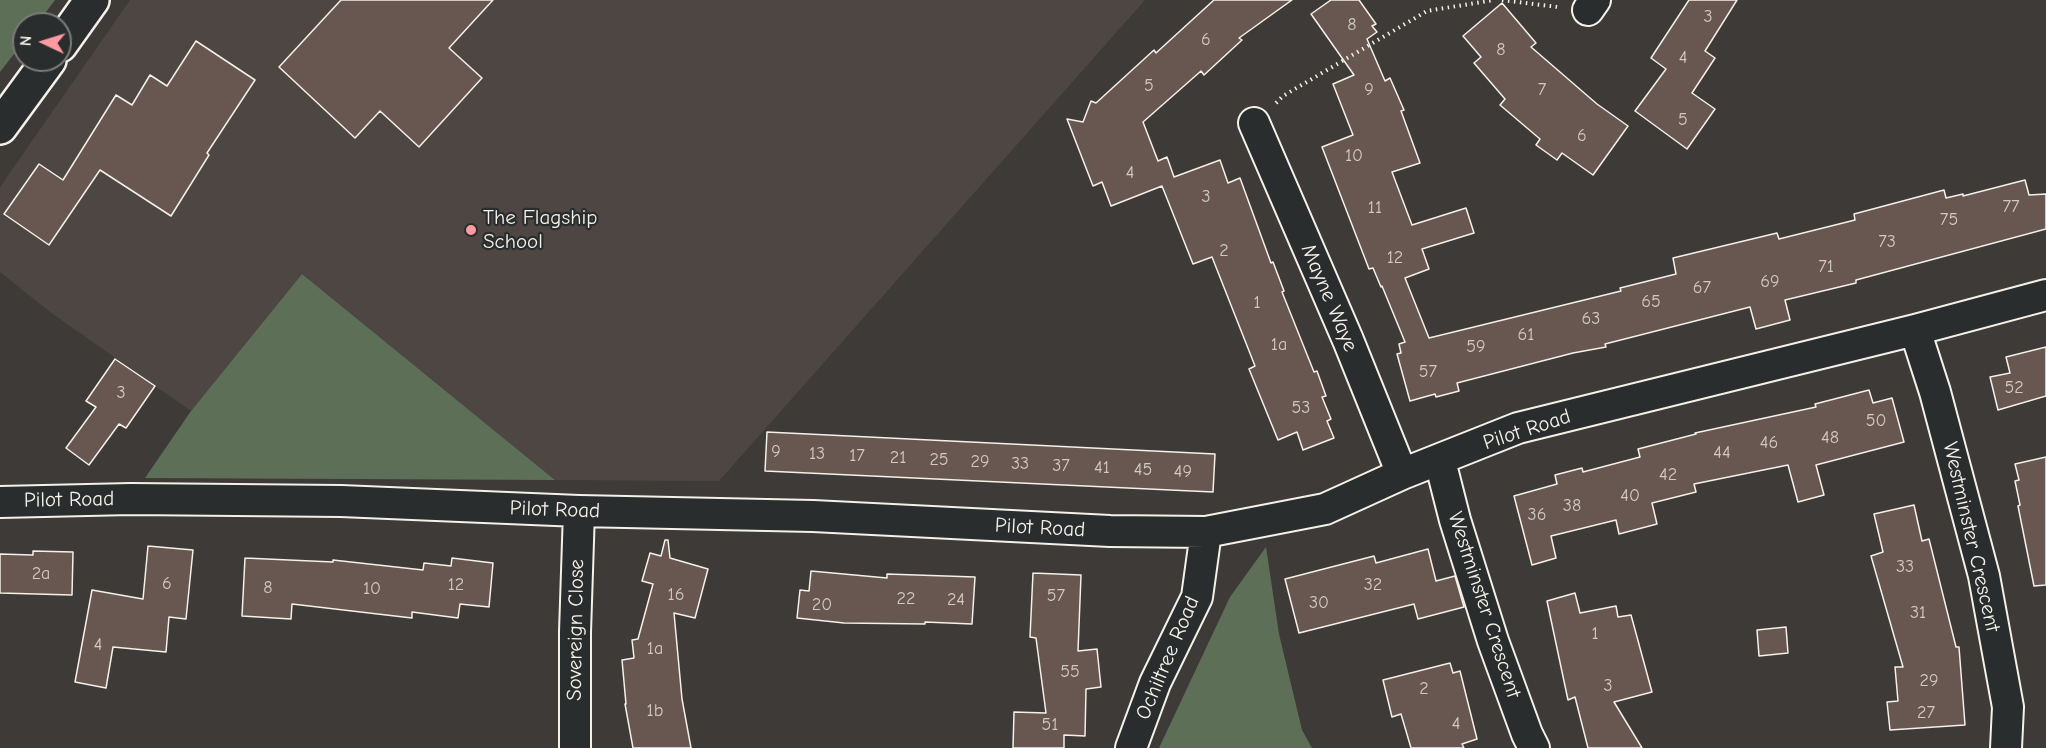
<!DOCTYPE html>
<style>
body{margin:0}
#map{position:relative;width:2046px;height:748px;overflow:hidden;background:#3d3a38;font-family:"Comic Neue",sans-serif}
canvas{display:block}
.north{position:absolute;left:12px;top:12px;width:60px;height:60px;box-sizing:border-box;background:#2a2d2e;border:2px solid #7b7b78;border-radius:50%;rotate:274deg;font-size:16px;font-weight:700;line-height:24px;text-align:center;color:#f4f1e8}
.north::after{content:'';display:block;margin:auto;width:21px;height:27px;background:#ff9aa2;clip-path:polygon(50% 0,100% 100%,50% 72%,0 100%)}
</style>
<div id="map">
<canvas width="2046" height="748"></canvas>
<div class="north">N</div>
</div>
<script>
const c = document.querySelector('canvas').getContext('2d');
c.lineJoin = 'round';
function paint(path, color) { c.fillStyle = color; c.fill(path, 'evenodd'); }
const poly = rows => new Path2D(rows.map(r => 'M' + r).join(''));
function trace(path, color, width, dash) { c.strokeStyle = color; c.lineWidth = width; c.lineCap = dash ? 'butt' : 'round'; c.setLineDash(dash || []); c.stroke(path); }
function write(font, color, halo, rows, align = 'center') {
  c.font = font + ' "Comic Neue",sans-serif'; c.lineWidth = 4.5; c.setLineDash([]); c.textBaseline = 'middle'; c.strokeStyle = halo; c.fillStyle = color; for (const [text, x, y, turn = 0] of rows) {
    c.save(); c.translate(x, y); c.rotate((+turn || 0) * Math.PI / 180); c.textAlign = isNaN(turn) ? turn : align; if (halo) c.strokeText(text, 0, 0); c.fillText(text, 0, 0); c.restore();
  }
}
paint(poly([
 [130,0,1145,0,719,481,555,480,302,274,191,411,50,312,0,272,0,187]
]), '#4d4643');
paint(poly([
 [0,0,55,0,37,24,24,24,24,41,0,72],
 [302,274,555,480,145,478,191,411],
 [1266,547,1279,634,1302,730,1312,748,1159,748,1230,597]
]), '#5e6f58');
const building = poly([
 [341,0,493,0,449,48,482,78,419,147,380,111,355,138,279,67,341,0],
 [1214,0,1292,0,1239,38,1242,40,1204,75,1201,71,1143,122,1158,161,1167,157,1174,177,1220,160,1228,183,1240,178,1271,263,1273,262,1284,291,1282,292,1314,372,1317,371,1326,396,1322,397,1331,419,1327,421,1334,438,1303,450,1297,432,1278,440,1249,369,1255,366,1212,257,1193,264,1162,186,1111,206,1102,182,1093,186,1067,119,1083,122,1091,101,1096,103,1154,50,1156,53,1214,0],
 [1331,0,1359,0,1376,24,1372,26,1377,32,1367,39,1385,81,1390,78,1404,110,1401,111,1420,163,1392,172,1412,225,1466,208,1474,233,1422,249,1429,269,1405,278,1429,338,1621,291,1620,288,1676,274,1673,258,1777,233,1779,239,1855,220,1854,214,1944,190,1946,198,1963,194,1963,196,2025,180,2029,195,2046,194,2046,229,1856,280,1856,283,1785,300,1790,320,1756,329,1750,307,1605,344,1606,347,1573,353,1457,383,1459,391,1436,397,1435,394,1410,401,1397,354,1401,353,1399,344,1405,342,1382,286,1381,287,1373,268,1369,269,1322,147,1353,135,1333,84,1354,75,1311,14,1331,0],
 [1689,0,1737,0,1705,51,1715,58,1692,93,1715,109,1687,149,1635,111,1666,69,1651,58,1689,0],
 [1502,3,1536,43,1531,47,1597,104,1628,126,1593,175,1562,153,1557,160,1536,145,1540,139,1500,105,1505,99,1474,63,1481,57,1463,36,1502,3],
 [196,41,255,80,207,153,209,155,171,216,100,170,49,245,4,214,39,164,63,180,116,95,132,105,150,75,167,86,196,41],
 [2046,347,2046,396,1998,410,1990,377,2010,373,2006,357,2046,347],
 [115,359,155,386,126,428,119,424,89,465,66,448,96,407,86,401,115,359],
 [1869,390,1873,403,1892,398,1904,442,1816,465,1824,495,1798,502,1788,465,1694,484,1696,492,1652,503,1657,524,1619,534,1616,520,1551,536,1556,558,1532,565,1514,496,1557,484,1555,475,1582,468,1583,472,1640,457,1638,449,1696,434,1695,433,1816,407,1815,404,1869,390],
 [767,432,1215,454,1213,492,765,471,767,432],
 [2046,457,2046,585,2034,586,2018,506,2020,505,2015,481,2019,480,2015,464,2046,457],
 [1914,505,1922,541,1929,539,1956,647,1959,647,1965,725,1890,730,1887,702,1898,701,1895,667,1903,667,1871,556,1883,552,1874,514,1914,505],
 [665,540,668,540,670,558,708,569,695,618,674,613,682,699,691,748,633,748,625,704,626,704,622,660,634,658,632,640,638,639,653,584,642,581,650,553,661,556,665,540],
 [148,546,193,550,186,619,169,617,166,652,113,647,106,688,75,682,92,590,143,599,148,546],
 [1428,549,1436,581,1455,576,1464,607,1418,619,1414,604,1299,633,1285,579,1374,556,1376,563,1428,549],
 [33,551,73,552,72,595,0,593,0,554,33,555,33,551],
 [245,558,333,562,333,560,423,570,424,563,451,566,452,558,493,563,489,607,460,604,458,618,412,612,412,618,292,604,291,619,242,616,245,558],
 [811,571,887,578,887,574,975,577,972,624,925,622,925,624,844,623,797,618,800,590,809,591,811,571],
 [1033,573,1081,575,1078,651,1097,649,1101,687,1086,689,1085,736,1064,735,1064,748,1013,748,1014,712,1046,713,1036,638,1030,637,1033,573],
 [1575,593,1580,613,1616,606,1618,617,1631,615,1652,692,1614,702,1642,748,1588,748,1575,697,1568,700,1547,601,1575,593],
 [1786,627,1788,653,1759,656,1757,630,1786,627],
 [1450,663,1453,673,1460,671,1477,739,1462,744,1464,748,1411,748,1401,714,1392,717,1383,680,1450,663]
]);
paint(building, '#685751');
trace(building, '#f4f1e8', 1.5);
const minor = poly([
 [1588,10,1595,0],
 [1254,123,1348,340,1402,474],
 [1915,330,1935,392,1984,576,2008,707,2006,748],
 [1440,461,1455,520,1493,641,1527,734,1534,748],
 [0,502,131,499,341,501,579,511,813,516,1110,531,1206,532,1325,509,1402,474,1518,428,1915,330,2046,295],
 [575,748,575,632,579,511],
 [1131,748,1155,683,1197,597,1206,532]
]);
const secondary = poly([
 [60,45,92,0],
 [0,127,49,60]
]);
trace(minor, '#f4f1e8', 34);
trace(secondary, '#f4f1e8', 38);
trace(poly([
 [1502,0,1558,7],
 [1276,103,1283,96,1427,11,1494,0]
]), '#f4f1e8', 4, [1.5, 4.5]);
trace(minor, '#2a2d2e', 30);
trace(secondary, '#2a2d2e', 33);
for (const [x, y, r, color] of [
 [471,230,6,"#ff9aa2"]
]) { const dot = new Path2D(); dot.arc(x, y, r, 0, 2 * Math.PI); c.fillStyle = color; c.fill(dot); trace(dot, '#2a2d2e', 2); }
write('18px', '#d1cac2', null, [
 ["3",1708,17],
 ["8",1352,25],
 ["6",1206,40],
 ["8",1501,50],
 ["4",1683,58],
 ["5",1149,86],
 ["9",1369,90],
 ["7",1542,90],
 ["5",1683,120],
 ["6",1582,136],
 ["10",1354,156],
 ["4",1130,173],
 ["3",1206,197],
 ["77",2011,207],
 ["11",1375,208],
 ["75",1949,220],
 ["73",1887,242],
 ["2",1224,251],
 ["12",1395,258],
 ["71",1826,267],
 ["69",1770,282],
 ["67",1702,288],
 ["65",1651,302],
 ["1",1257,303],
 ["63",1591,319],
 ["61",1526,335],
 ["1a",1279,345],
 ["59",1476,347],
 ["57",1428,372],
 ["52",2014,388],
 ["3",121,393],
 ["53",1301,408],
 ["50",1876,421],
 ["48",1830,438],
 ["46",1769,443],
 ["9",776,452],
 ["44",1722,453],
 ["13",817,454],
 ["17",857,456],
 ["21",898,458],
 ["25",939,460],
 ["29",980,462],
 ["33",1020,464],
 ["37",1061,466],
 ["41",1102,468],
 ["45",1143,470],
 ["49",1183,472],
 ["42",1668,475],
 ["40",1630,496],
 ["38",1572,506],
 ["36",1537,515],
 ["33",1905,567],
 ["2a",41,574],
 ["6",167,584],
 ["12",456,585],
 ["32",1373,585],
 ["8",268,588],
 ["10",372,589],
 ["16",676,595],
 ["57",1056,596],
 ["22",906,599],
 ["24",956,600],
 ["30",1319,603],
 ["20",822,605],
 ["31",1918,613],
 ["1",1595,634],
 ["4",98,645],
 ["1a",655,649],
 ["55",1070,672],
 ["29",1929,681],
 ["3",1608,686],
 ["2",1424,689],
 ["1b",655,711],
 ["27",1926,713],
 ["4",1456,724],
 ["51",1050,725]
]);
write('21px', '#f4f1e8', '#2a2d2e', [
 ["The Flagship",483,218],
 ["School",483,242]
], 'left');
write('21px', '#f4f1e8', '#2a2d2e', [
 ["Mayne Waye",1329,298,67],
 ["Pilot Road",1527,430,-18],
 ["Pilot Road",69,500,-1],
 ["Pilot Road",555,510,2],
 ["Pilot Road",1040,528,3],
 ["Westminster Crescent",1971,537,77],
 ["Westminster Crescent",1484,605,72],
 ["Sovereign Close",576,630,-89],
 ["Ochiltree Road",1168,658,-67]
]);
</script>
